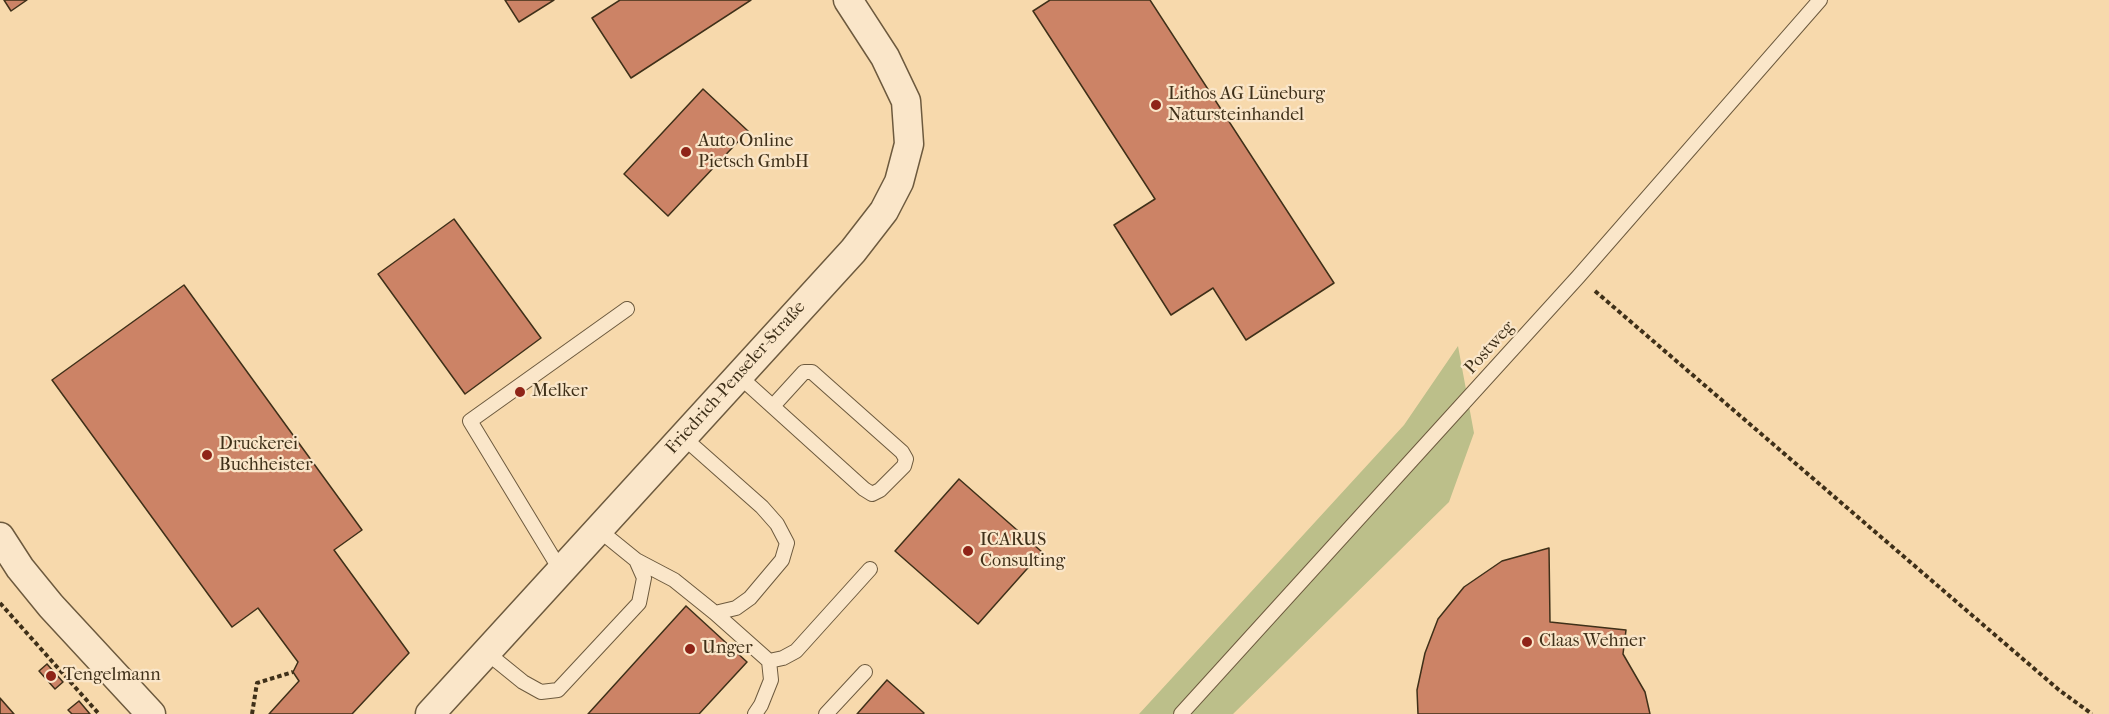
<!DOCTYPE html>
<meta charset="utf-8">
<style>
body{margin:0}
canvas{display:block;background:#f7d9ac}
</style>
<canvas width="2109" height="714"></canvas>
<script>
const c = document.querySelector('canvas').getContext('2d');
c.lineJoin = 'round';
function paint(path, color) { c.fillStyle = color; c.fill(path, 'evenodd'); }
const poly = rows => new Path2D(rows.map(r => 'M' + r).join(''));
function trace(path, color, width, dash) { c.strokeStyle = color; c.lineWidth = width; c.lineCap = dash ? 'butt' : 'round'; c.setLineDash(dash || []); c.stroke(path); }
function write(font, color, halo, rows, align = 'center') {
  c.font = font + ' "IM FELL French Canon",serif'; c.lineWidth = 4.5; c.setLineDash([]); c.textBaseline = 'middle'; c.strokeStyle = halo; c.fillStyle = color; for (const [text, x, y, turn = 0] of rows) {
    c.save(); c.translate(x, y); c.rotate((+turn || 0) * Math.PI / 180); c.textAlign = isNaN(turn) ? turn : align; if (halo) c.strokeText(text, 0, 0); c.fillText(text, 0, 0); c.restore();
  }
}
paint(poly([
 [1458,346,1474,433,1449,502,1233,714,1139,714,1404,425]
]), '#bcbf8a');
const building = poly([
 [4,0,27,0,11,11,4,0],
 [505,0,554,0,519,22,505,0],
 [620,0,751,0,631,78,592,18,620,0],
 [1050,0,1150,0,1334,283,1246,340,1213,288,1171,315,1114,225,1155,199,1033,11,1050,0],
 [703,89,748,131,668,216,624,174,703,89],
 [454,219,541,338,465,394,378,274,454,219],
 [184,285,362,530,334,550,409,653,352,714,269,714,299,681,293,672,298,662,258,608,232,627,52,380,184,285],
 [959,479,1042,552,978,624,895,551,959,479],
 [1549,548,1550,622,1626,630,1623,654,1645,692,1650,714,1418,714,1417,690,1425,653,1438,619,1464,587,1502,561,1549,548],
 [686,606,747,662,699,714,588,714,686,606],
 [47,664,63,682,55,689,39,671,47,664],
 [887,680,924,713,923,714,857,714,887,680],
 [0,698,14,714,0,714,0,698],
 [79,701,90,714,72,714,68,710,79,701]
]);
paint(building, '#cc8366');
trace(building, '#3f3019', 1.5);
const service = poly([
 [739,376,864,489,872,494,880,490,904,466,906,459,902,452,812,372,804,372,773,406],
 [636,560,674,580,715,613,736,608,750,598,782,560,787,543,777,524,762,507,683,437],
 [561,571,470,421,627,309],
 [715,613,769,661,771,680,761,705,755,714],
 [486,652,523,682,541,692,558,690,639,603,644,578,636,560,599,530],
 [769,661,783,658,796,651,870,569],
 [826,714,865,672],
 [1181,714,1578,277,1820,0]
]);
const minor = poly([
 [0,537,20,568,51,606,151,714],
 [430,714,853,251,884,211,899,182,909,144,906,101,885,57,848,0]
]);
trace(service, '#6d5a3e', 16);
trace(minor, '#6d5a3e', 31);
trace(poly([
 [1595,291,2059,690,2092,714],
 [0,603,99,714],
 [252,714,257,683,293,672]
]), '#3f3019', 4, [4.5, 3]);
trace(service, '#fae6c9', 14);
trace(minor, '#fae6c9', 28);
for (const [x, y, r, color] of [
 [1156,105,6,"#8f2418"],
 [686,152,6,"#8f2418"],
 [520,392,6,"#8f2418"],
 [207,455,6,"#8f2418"],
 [968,551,6,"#8f2418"],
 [1527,642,6,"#8f2418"],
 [690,649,6,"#8f2418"],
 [51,676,6,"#8f2418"]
]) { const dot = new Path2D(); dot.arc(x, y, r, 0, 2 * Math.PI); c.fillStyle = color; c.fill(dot); trace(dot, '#fae6c9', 2); }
write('18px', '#3f3019', '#fae6c9', [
 ["Lithos AG Lüneburg",1168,95],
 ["Natursteinhandel",1168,116],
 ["Auto Online",698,142],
 ["Pietsch GmbH",698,163],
 ["Melker",532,392],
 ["Druckerei",219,445],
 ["Buchheister",219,466],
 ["ICARUS",980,541],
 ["Consulting",980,562],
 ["Claas Wehner",1539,642],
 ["Unger",702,649],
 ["Tengelmann",63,676]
], 'left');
write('18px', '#3f3019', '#fae6c9', [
 ["Postweg",1490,348,-48],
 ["Friedrich-Penseler-Straße",736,378,-48]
]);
</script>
